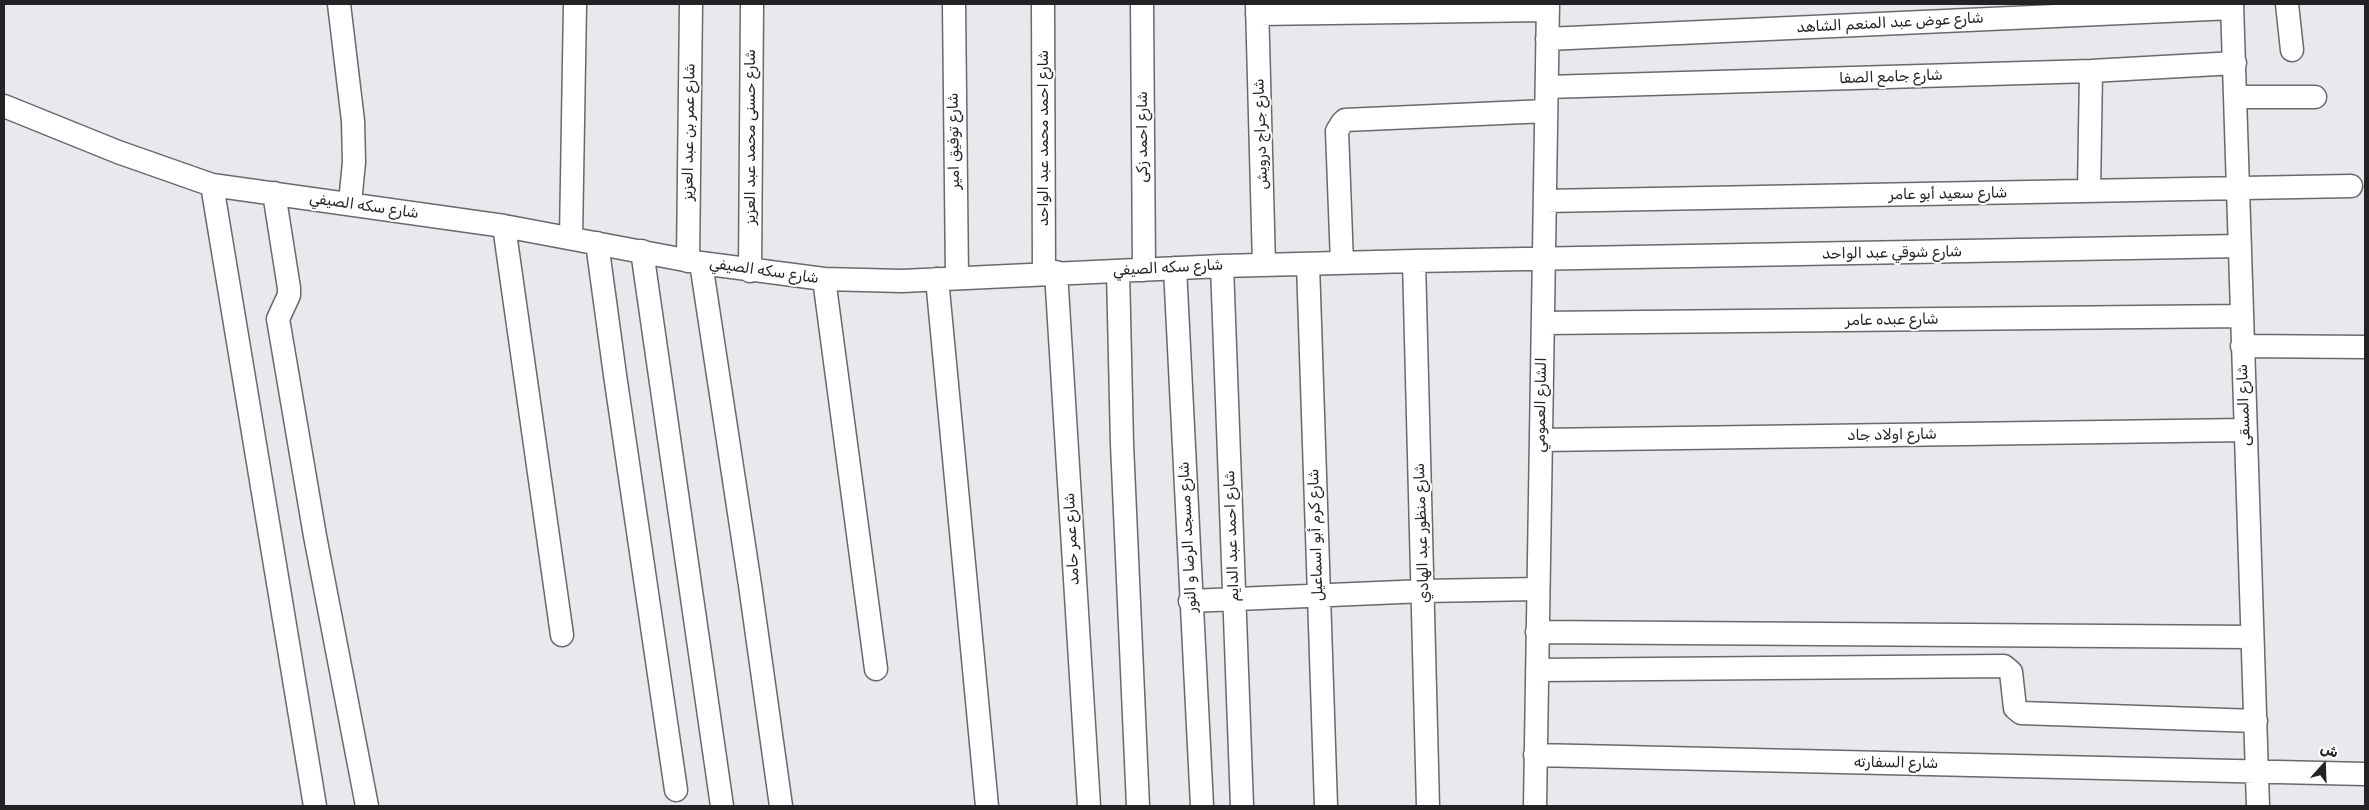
<!DOCTYPE html>
<meta charset="utf-8">
<style>
body{margin:0}
#map{position:relative;width:2369px;height:810px;overflow:hidden;background:#e8e8ed;font-family:Rubik,Cairo,sans-serif}
canvas{display:block}
.frame{position:absolute;inset:0;border:5px solid #232325;pointer-events:none}
.north{position:absolute;left:2299px;top:740px;width:50px;height:50px;-webkit-text-stroke:4px #fff;paint-order:stroke;rotate:20deg;font-size:14px;font-weight:700;line-height:20px;text-align:center;color:#232325}
.north::after{content:'';display:block;margin:auto;width:18px;height:22px;background:#232325;clip-path:polygon(50% 0,100% 100%,50% 72%,0 100%)}
</style>
<div id="map">
<canvas width="2369" height="810"></canvas>
<div class="frame"></div>
<div class="north">ش</div>
</div>
<script>
const c = document.querySelector('canvas').getContext('2d');
c.lineJoin = 'round';
const poly = rows => new Path2D(rows.map(r => 'M' + r).join(''));
function trace(path, color, width, dash) { c.strokeStyle = color; c.lineWidth = width; c.lineCap = dash ? 'butt' : 'round'; c.setLineDash(dash || []); c.stroke(path); }
function write(font, color, halo, rows, align = 'center') {
  c.font = font + ' Rubik,Cairo,sans-serif'; c.lineWidth = 4; c.setLineDash([]); c.textBaseline = 'middle'; c.strokeStyle = halo; c.fillStyle = color; for (const [text, x, y, turn = 0] of rows) {
    c.save(); c.translate(x, y); c.rotate((+turn || 0) * Math.PI / 180); c.textAlign = isNaN(turn) ? turn : align; if (halo) c.strokeText(text, 0, 0); c.fillText(text, 0, 0); c.restore();
  }
}
const minor = poly([
 [339,4,353,121,354,162,350,203],
 [954,4,957,278],
 [1043,4,1044,273],
 [1142,4,1144,270],
 [1257,4,1264,265],
 [2232,4,2258,806],
 [2287,4,2292,50],
 [1257,14,1548,10],
 [1547,39,2232,8],
 [1547,87,2091,71,2235,63],
 [2237,97,2315,97],
 [4,106,118,152,212,185,504,226,701,263,824,279,902,281,1222,266,1414,261,2240,246],
 [212,185,315,806],
 [2089,191,2091,71],
 [274,193,289,288,289,295,278,319,315,536,367,806],
 [1545,201,2351,186],
 [504,226,562,635],
 [571,238,575,4],
 [597,243,615,375,676,790],
 [642,251,722,806],
 [688,261,691,4],
 [1414,261,1428,806],
 [701,263,750,585,781,806],
 [1342,263,1337,131,1342,123,1345,120,1546,111],
 [1308,264,1326,806],
 [1222,266,1242,806],
 [1175,268,1202,806],
 [750,271,752,4],
 [1118,271,1122,444,1138,806],
 [1056,272,1089,806],
 [824,279,876,669],
 [937,279,987,806],
 [1543,323,2242,316],
 [2242,346,2365,347],
 [1541,440,2244,430],
 [1190,601,1424,591,1538,589],
 [1537,632,2252,637],
 [1537,670,2004,666,2011,672,2015,708,2021,713,2256,721],
 [1535,755,2365,774],
 [1535,806,1548,4]
]);
trace(minor, '#69686d', 25);
trace(minor, '#fff', 22);
write('15px', '#232325', '#fff', [
 ["شارع عوض عبد المنعم الشاهد",1890,23,-3],
 ["شارع جامع الصفا",1891,77,-2],
 ["شارع عمر بن عبد العزيز",689,132,-89],
 ["شارع جراج درويش",1261,134,-92],
 ["شارع حسنى محمد عبد العزيز",751,137,-90],
 ["شارع احمد زكى",1143,137,-90],
 ["شارع احمد محمد عبد الواحد",1044,138,-90],
 ["شارع توفيق امير",954,141,-91],
 ["شارع سعيد أبو عامر",1948,194,-1],
 ["شارع سكه الصيفي",364,206,8],
 ["شارع شوقي عبد الواحد",1892,253,-1],
 ["شارع سكه الصيفي",1168,268,-3],
 ["شارع سكه الصيفي",764,271,8],
 ["شارع عبده عامر",1892,320,-1],
 ["الشارع العمومي",1541,405,-89],
 ["شارع المسقى",2244,405,-92],
 ["شارع اولاد جاد",1892,435,-1],
 ["شارع منظور عبد الهادي",1422,533,-92],
 ["شارع كرم أبو اسماعيل",1316,535,-92],
 ["شارع احمد عبد الدايم",1232,536,-92],
 ["شارع مسجد الرضا و النور",1188,537,-93],
 ["شارع عمر حامد",1072,539,-93],
 ["شارع السفارته",1896,763,1]
]);
</script>
